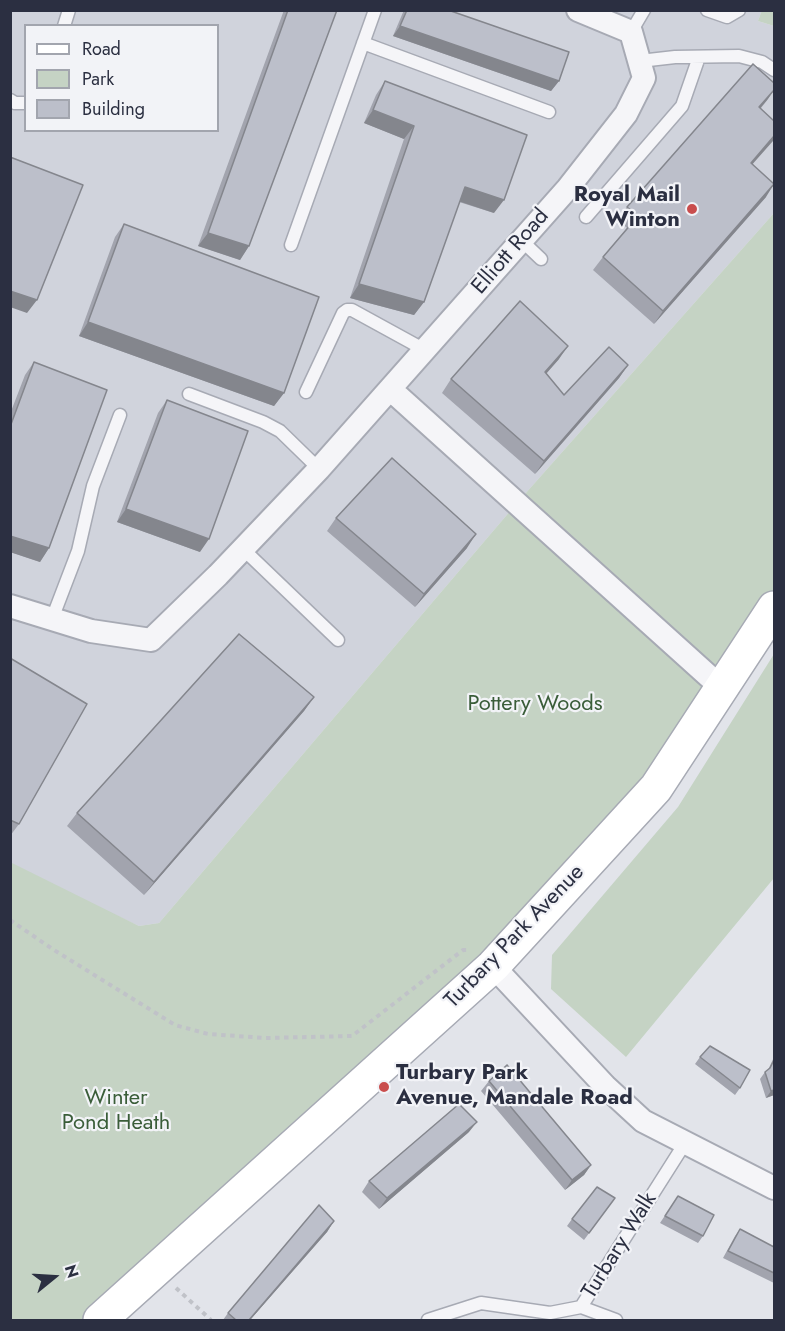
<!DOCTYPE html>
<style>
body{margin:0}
#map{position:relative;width:785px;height:1331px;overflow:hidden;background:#e2e4ea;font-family:Jost,sans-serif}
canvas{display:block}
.frame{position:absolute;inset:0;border:12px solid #2b2f41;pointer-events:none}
.legend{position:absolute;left:24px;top:24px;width:195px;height:108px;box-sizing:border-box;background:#f2f3f7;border:2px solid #a2a5ae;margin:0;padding:8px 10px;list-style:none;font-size:18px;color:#2b2f41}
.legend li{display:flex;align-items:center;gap:12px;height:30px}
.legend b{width:30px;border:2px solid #a2a5ae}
.north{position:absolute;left:24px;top:1247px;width:60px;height:60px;-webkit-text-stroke:4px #f2f3f7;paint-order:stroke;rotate:72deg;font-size:16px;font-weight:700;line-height:24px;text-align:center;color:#2b2f41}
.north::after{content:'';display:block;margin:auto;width:21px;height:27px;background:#2b2f41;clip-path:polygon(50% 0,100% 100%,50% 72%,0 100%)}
</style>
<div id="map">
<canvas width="785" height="1331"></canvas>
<div class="frame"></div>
<ul class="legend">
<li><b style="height:8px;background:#fff"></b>Road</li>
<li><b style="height:16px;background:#c5d3c4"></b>Park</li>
<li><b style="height:16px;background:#bcbfca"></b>Building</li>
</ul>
<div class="north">N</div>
</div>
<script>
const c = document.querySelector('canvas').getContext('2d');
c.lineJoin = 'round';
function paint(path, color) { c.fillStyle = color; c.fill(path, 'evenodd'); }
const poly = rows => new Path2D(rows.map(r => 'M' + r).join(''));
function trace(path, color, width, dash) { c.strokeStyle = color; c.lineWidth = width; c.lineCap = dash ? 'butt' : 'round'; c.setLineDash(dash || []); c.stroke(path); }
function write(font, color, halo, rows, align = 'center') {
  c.font = font + ' Jost,sans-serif'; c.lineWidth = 4.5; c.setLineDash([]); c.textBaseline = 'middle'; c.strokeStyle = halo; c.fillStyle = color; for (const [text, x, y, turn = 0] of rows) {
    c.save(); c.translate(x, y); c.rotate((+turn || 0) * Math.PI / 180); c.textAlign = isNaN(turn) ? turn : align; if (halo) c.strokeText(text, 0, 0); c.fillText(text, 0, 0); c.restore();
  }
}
paint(poly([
 [762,10,758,21,774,26,774,213,517,503,159,923,139,926,11,867,10,11],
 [26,26,218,26,218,130,26,130]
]), '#d0d3dc');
paint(poly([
 [762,10,774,11,774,26,758,21],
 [774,213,774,608,656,788,100,1320,11,1320,10,862,139,926,159,923,517,503],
 [774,654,774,878,626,1057,551,989,552,955,678,807]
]), '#c5d3c4');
const lane = poly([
 [707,10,727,17,739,10],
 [64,26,69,10],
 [631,32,644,10],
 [363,43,549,112],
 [640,61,675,57,739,56,762,62,774,70],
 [10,100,15,103,26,103],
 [586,217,682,106,699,57],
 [521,240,541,259],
 [291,245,375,10],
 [306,392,343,313,347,310,352,310,425,350],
 [189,394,263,422,280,431,319,469],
 [243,549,338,640],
 [52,619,78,551,93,486,120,415],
 [581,1307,616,1320],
 [428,1320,481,1303,550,1313,581,1307,685,1143]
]);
const street = poly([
 [390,389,723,689],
 [10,606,91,631,151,640,218,575,319,469,568,188,626,114,644,78,631,32,578,10],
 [493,966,605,1086,643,1121,774,1188]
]);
const secondary = poly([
 [100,1320,493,966,656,788,774,608]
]);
trace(lane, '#a7aab4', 15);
trace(street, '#a7aab4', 26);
trace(secondary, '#a7aab4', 36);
trace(poly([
 [10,920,54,950,175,1025,208,1034,266,1038,352,1036,463,950,467,950],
 [176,1288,211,1320]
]), '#c0c2c8', 4, [4.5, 4.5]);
trace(lane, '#f5f5f8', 12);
trace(street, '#f5f5f8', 22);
trace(secondary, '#fff', 33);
paint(poly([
 [284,10,337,10,249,246,240,260,198,246],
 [404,10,448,10,559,81,551,91,393,36],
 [385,81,494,213,459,202,424,302,414,315,350,298,404,139,364,123,376,95],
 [768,99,761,108,753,164,766,197,654,324,593,270,603,257,627,228,618,220,627,207],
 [124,224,284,393,274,406,79,336,115,237],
 [559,359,546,374,564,395,628,365,619,378,535,474,442,393,451,379],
 [34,362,49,548,40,562,10,552,10,414,25,375],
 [167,400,200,552,117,522,158,413],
 [336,518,467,548,415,607,327,531],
 [10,658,19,824,10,836],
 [314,697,304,711,144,895,67,826,77,813],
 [700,1057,740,1088,735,1095,695,1064],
 [774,1057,774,1095,766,1098,760,1079,765,1072,768,1070],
 [489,1081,591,1165,584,1175,565,1190,481,1091],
 [469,1132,379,1209,362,1192,369,1181],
 [678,1196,703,1236,698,1243,660,1223],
 [610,1205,584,1240,567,1226,572,1219],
 [334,1221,327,1232,250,1320,223,1320,228,1313],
 [740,1229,774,1247,774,1283,723,1258,735,1236]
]), '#a2a4ae');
paint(poly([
 [400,26,559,81,551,91,393,36],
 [774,90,768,99,750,120,759,107],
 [373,110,414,126,404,139,364,123],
 [774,136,773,141,742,176,751,163],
 [774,184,766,197,654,324,663,311],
 [465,187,504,200,494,213,455,200],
 [208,233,249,246,240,260,198,246],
 [359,284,424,302,414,315,350,298],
 [10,291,37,300,27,313,10,307],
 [88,322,284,393,274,406,79,336],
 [568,346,559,359,536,385,545,372],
 [628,365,619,378,535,474,544,461],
 [126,509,209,539,200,552,117,522],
 [476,534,467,548,415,607,424,594],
 [10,536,49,548,40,562,10,552],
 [314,697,304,711,144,895,154,882],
 [774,1090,774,1095,766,1098,771,1091],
 [477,1122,469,1132,379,1209,387,1198],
 [591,1165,584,1175,565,1190,572,1180],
 [334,1221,327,1232,250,1320,249,1320]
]), '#84868d');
const building = poly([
 [288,10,337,10,249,246,208,233,288,10],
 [407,10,448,10,569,52,559,81,400,26,407,10],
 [753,64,774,83,774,90,759,107,774,121,774,136,751,163,774,184,663,311,603,257,638,216,627,207,753,64],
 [385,81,527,135,504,200,465,187,424,302,359,284,414,126,373,110,385,81],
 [10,157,83,185,37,300,10,291,10,157],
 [124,224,319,297,284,393,88,322,124,224],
 [520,301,568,346,545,372,564,395,609,347,628,365,544,461,451,379,520,301],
 [34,362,107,390,49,548,10,536,10,427,34,362],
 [167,400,248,431,209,539,126,509,167,400],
 [392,458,476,534,424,594,336,518,392,458],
 [239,634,314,697,154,882,77,813,239,634],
 [10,658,87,704,19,824,10,820,10,658],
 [710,1046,750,1070,740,1088,700,1057,710,1046],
 [774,1060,774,1090,771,1091,765,1072,770,1068,774,1060],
 [507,1065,591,1165,572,1180,489,1081,507,1065],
 [459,1104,477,1122,387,1198,369,1181,459,1104],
 [597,1187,615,1198,589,1233,572,1219,597,1187],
 [678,1196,714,1215,703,1236,665,1216,678,1196],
 [319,1205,334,1221,249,1320,236,1320,228,1313,319,1205],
 [740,1229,774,1247,774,1273,728,1251,740,1229]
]);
paint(building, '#bcbfca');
trace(building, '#84868d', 1.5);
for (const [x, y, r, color] of [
 [692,209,6,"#c94d4d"],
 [384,1087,6,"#c94d4d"]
]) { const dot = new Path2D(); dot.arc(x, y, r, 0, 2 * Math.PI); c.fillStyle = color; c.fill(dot); trace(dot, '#f2f3f7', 2); }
write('bold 22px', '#2b2f41', '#f2f3f7', [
 ["Royal Mail",680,196],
 ["Winton",680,221],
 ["Turbary Park",396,1074,"left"],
 ["Avenue, Mandale Road",396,1099,"left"]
], 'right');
write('22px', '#2b2f41', '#f2f3f7', [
 ["Elliott Road",511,252,-49],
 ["Turbary Park Avenue",515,937,-46],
 ["Turbary Walk",620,1246,-58]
]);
write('22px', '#3a5d39', '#f2f3f7', [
 ["Pottery Woods",535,705],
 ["Winter",116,1099],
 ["Pond Heath",116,1124]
]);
</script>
